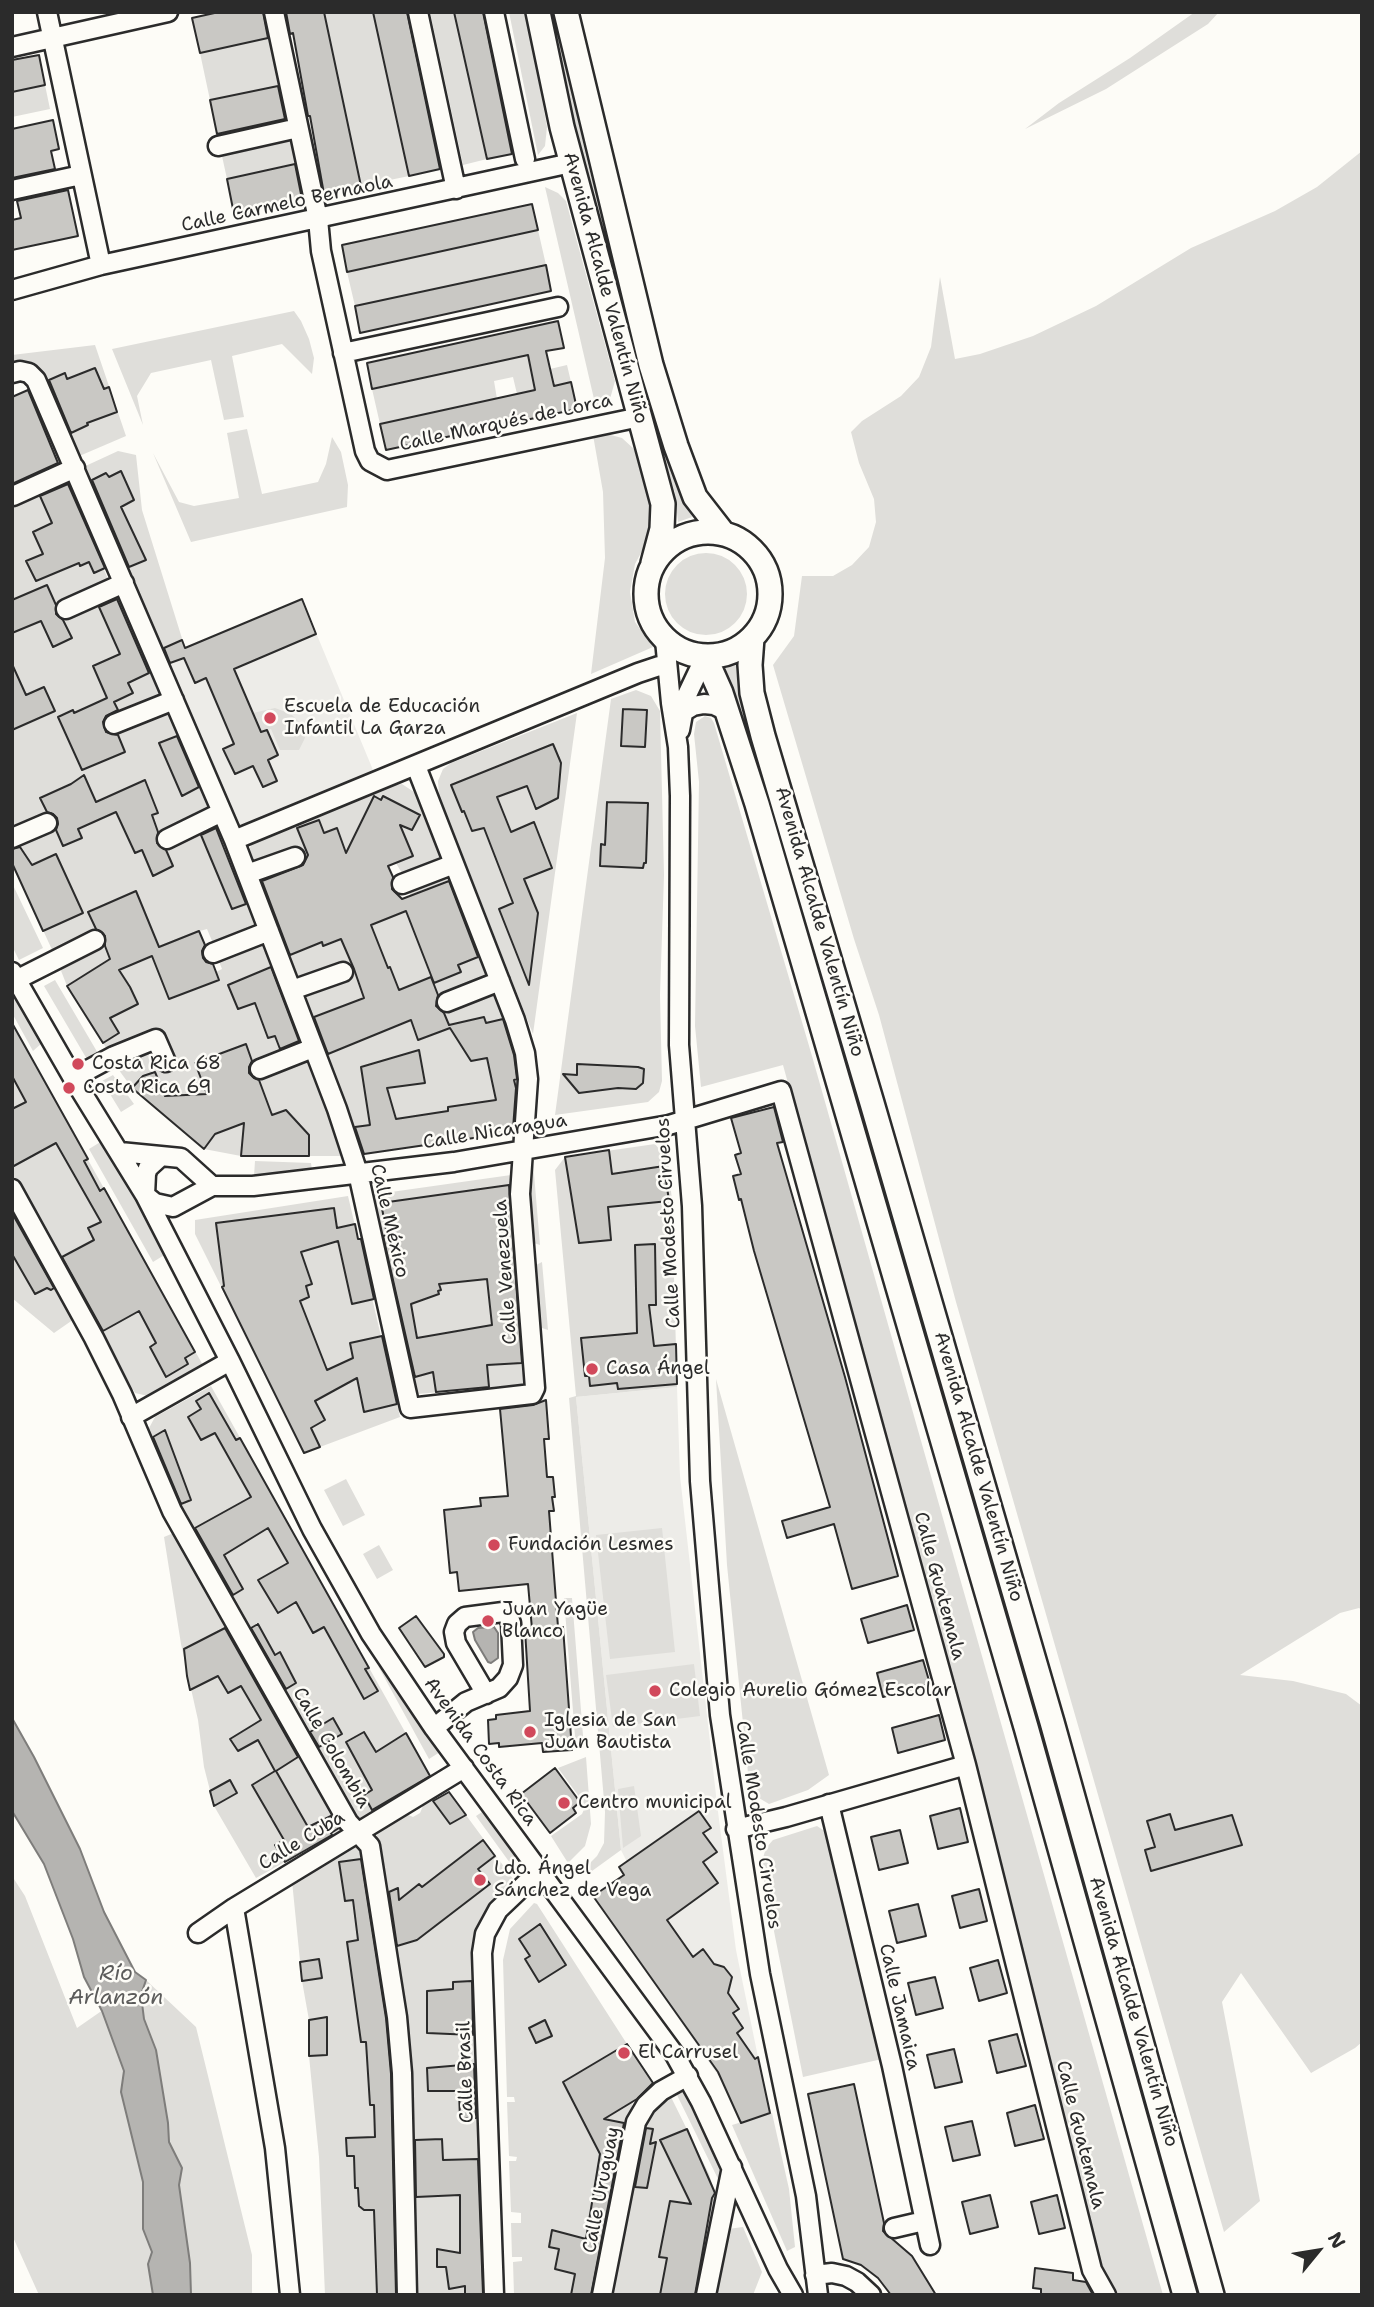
<!DOCTYPE html>
<meta charset="utf-8">
<style>
body{margin:0}
#map{position:relative;width:1374px;height:2307px;overflow:hidden;background:#fdfcf7;font-family:"Shantell Sans",sans-serif}
canvas{display:block}
.frame{position:absolute;inset:0;border:14px solid #2b2b2b;pointer-events:none}
.north{position:absolute;left:1283px;top:2216px;width:70px;height:70px;-webkit-text-stroke:5px #fdfcf7;paint-order:stroke;rotate:60deg;font-size:19px;font-weight:700;line-height:28px;text-align:center;color:#2b2b2b}
.north::after{content:'';display:block;margin:auto;width:24px;height:32px;background:#2b2b2b;clip-path:polygon(50% 0,100% 100%,50% 72%,0 100%)}
</style>
<div id="map">
<canvas width="1374" height="2307"></canvas>
<div class="frame"></div>
<div class="north">N</div>
</div>
<script>
const c = document.querySelector('canvas').getContext('2d');
c.lineJoin = 'round';
function paint(path, color) { c.fillStyle = color; c.fill(path, 'evenodd'); }
const poly = rows => new Path2D(rows.map(r => 'M' + r).join(''));
function trace(path, color, width, dash) { c.strokeStyle = color; c.lineWidth = width; c.lineCap = dash ? 'butt' : 'round'; c.setLineDash(dash || []); c.stroke(path); }
function write(font, color, halo, rows, align = 'center') {
  c.font = font + ' "Shantell Sans",sans-serif'; c.lineWidth = 5; c.setLineDash([]); c.textBaseline = 'middle'; c.strokeStyle = halo; c.fillStyle = color; for (const [text, x, y, turn = 0] of rows) {
    c.save(); c.translate(x, y); c.rotate((+turn || 0) * Math.PI / 180); c.textAlign = isNaN(turn) ? turn : align; if (halo) c.strokeText(text, 0, 0); c.fillText(text, 0, 0); c.restore();
  }
}
paint(poly([
 [302,599,373,770,246,825,234,824,162,657],
 [677,1387,680,1476,717,1804,736,1950,758,2057,720,2078,593,1896,624,1875,627,1862,621,1850,576,1397]
]), '#edece8');
paint(poly([
 [324,12,373,12,409,176,361,186],
 [430,12,454,12,487,159,463,165],
 [509,12,526,12,547,127,545,146,538,155],
 [548,12,554,12,586,156,631,333,681,491,692,517,678,522,675,493,636,366,577,144],
 [1195,12,1219,12,1208,24,1106,89,1025,129,1059,103,1130,58],
 [270,38,280,86,210,100,200,53],
 [45,85,50,109,12,117,12,92],
 [291,141,296,163,227,179,222,156],
 [1362,151,1362,1610,1359,1608,1340,1613,1240,1675,1293,1681,1346,1694,1362,1706,1362,2042,1355,2048,1311,2073,1241,1973,1222,2002,1260,2201,1224,2232,956,1302,879,1015,854,939,773,665,794,636,802,576,833,576,852,565,869,547,876,522,874,499,859,463,851,432,862,421,901,396,919,377,931,347,940,277,955,359,980,354,1033,336,1096,306,1191,248,1275,211,1317,187],
 [545,187,558,193,566,201,615,381,610,399,597,412],
 [538,230,546,265,355,306,347,272],
 [294,311,301,321,309,339,314,358,312,374,282,344,232,356,244,417,224,420,211,360,151,373,137,396,143,425,112,349],
 [95,345,126,436,77,457,43,379,12,366,12,355],
 [546,351,550,369,567,365,571,382,517,394,513,377,494,381,497,399,380,424,372,389],
 [247,429,262,494,318,482,326,464,332,437,341,452,348,485,347,507,191,542,153,453,179,502,194,506,239,498,227,433],
 [607,434,622,438,634,449,654,514,648,540,635,564,630,592,635,622,653,647,591,674,605,558,603,492,593,435],
 [118,451,136,455,142,510,185,648,162,657,79,469],
 [64,477,111,586,65,600,56,606,64,620,70,617,76,609,114,591,212,814,260,931,215,948,207,929,200,931,216,972,222,969,218,959,263,938,340,1140,343,1156,241,1156,204,1149,132,1088,113,1062,161,1040,110,1054,67,986,58,963,103,944,99,934,91,932,89,936,54,954,12,863,12,841,54,828,52,822,12,835,12,500],
 '665 594a41 41 0 1 1 82 0a41 41 0 1 1-82 0Z',
 [736,664,738,689,827,989,823,990,733,691,723,669],
 [636,690,651,696,660,711,664,875,660,995,662,1081,659,1092,648,1102,555,1115,611,699],
 [275,708,291,714,304,727,305,738,299,750,280,750,271,729,261,732,253,713],
 [577,713,564,807,533,1034,439,795,438,781,443,769,451,763],
 [705,716,711,718,714,723,812,1056,1163,2295,1118,2295,1101,2267,978,1775,783,1065,701,1087,695,1026,699,782,694,734,696,722],
 [402,784,417,794,443,863,405,878,394,860,387,862,407,910,414,907,409,892,411,885,448,872,489,982,439,998,445,1015,453,1011,456,1001,492,988,506,1018,519,1079,517,1126,508,1133,362,1154,248,851,252,844,331,812,388,786],
 [12,883,43,948,19,960,12,946],
 [55,980,99,1055,88,1061,44,986],
 [12,991,42,1043,33,1051,12,1013],
 [832,1003,1066,1810,1197,2279,1192,2281,827,1004],
 [12,1024,204,1367,148,1396,135,1393,12,1173],
 [113,1075,134,1104,121,1112,102,1081],
 [102,1141,166,1254,153,1262,89,1149],
 [655,1144,668,1160,672,1201,677,1387,576,1397,621,1850,592,1871,581,1872,597,1856,604,1843,605,1812,569,1398,576,1396,555,1170,565,1157],
 [255,1161,311,1163,312,1170,254,1176],
 [533,1162,540,1245,531,1242,527,1195,528,1163],
 [511,1175,526,1354,522,1354,522,1365,527,1365,527,1382,523,1384,418,1394,370,1195],
 [348,1196,400,1417,304,1453,195,1234,195,1220],
 [12,1201,77,1317,54,1333,12,1298],
 [542,1262,548,1330,539,1327,534,1266],
 [716,1379,829,1775,808,1790,769,1804,754,1795,749,1783,727,1565],
 [211,1386,432,1780,357,1822,175,1497,148,1430,155,1417],
 [346,1479,365,1515,343,1526,324,1490],
 [662,1528,675,1652,610,1659,596,1535],
 [176,1532,344,1829,256,1878,214,1806,204,1767,198,1720,181,1644,164,1537],
 [379,1545,393,1570,377,1579,363,1554],
 [564,1598,572,1598,584,1748,576,1749],
 [377,1664,440,1752,429,1759],
 [694,1664,700,1716,613,1727,606,1675],
 [586,1757,591,1824,585,1846,568,1863,551,1836,582,1814,585,1807,583,1802,558,1768],
 [634,1786,641,1836,623,1848,618,1789],
 [449,1792,516,1883,476,1932,475,1939,485,2295,414,2295,376,1841,378,1830,406,1814,413,1817,420,1813,423,1806],
 [485,1810,518,1857,510,1863,476,1816],
 [817,1826,826,1832,882,2059,803,2077,763,1876,763,1858,766,1848,773,1840],
 [353,1845,365,1852,394,2048,403,2295,325,2295,319,2157,309,2056,309,2020,302,1981,292,1881],
 [12,1876,25,1896,77,2028,146,1980,196,2027,252,2255,252,2295,39,2295,12,2235],
 [534,1903,537,1904,627,2044,606,2058,633,2101,595,2295,514,2295,513,2262,522,2261,522,2257,512,2257,511,2223,521,2223,521,2213,511,2212,509,2161,516,2161,517,2157,509,2156,507,2102,515,2102,514,2097,507,2097,503,1960,510,1929],
 [686,2090,723,2169,720,2183,676,2093],
 [670,2095,709,2174,717,2199,699,2295,608,2295,642,2123,653,2107],
 [772,2113,789,2189,795,2247,787,2251,732,2125],
 [743,2227,762,2272,753,2295,714,2295,728,2229]
]), '#dfdeda');
const water = poly([
 [494,1627,498,1633,498,1658,491,1663,488,1662,475,1640,473,1632,478,1628,494,1627],
 [12,1718,34,1757,80,1849,104,1912,135,1972,146,1980,141,1995,144,2019,156,2050,168,2123,169,2142,182,2168,179,2185,190,2263,191,2295,153,2295,148,2264,152,2252,143,2229,143,2182,121,2092,124,2071,102,2011,84,1977,73,1939,44,1864,12,1811,12,1718]
]);
paint(water, '#b5b4b1');
trace(water, '#7e7d7b', 2);
const building = poly([
 [219,12,263,12,268,38,200,53,192,18,219,12],
 [286,12,324,12,361,186,324,194,310,116,308,116,293,33,290,34,286,12],
 [373,12,407,12,440,169,409,176,373,12],
 [454,12,483,12,512,154,487,159,454,12],
 [39,55,45,85,12,92,12,60,39,55],
 [278,86,285,119,217,134,210,100,278,86],
 [53,120,59,149,51,151,55,169,12,178,12,129,53,120],
 [295,164,302,199,234,214,227,179,295,164],
 [68,190,78,236,12,250,12,220,21,218,17,201,68,190],
 [532,204,538,230,347,272,342,245,532,204],
 [546,265,551,291,360,333,355,306,546,265],
 [558,321,564,348,546,351,554,386,571,382,577,409,386,450,380,424,535,390,528,355,372,389,367,363,558,321],
 [95,368,104,389,109,387,117,412,87,423,88,425,71,433,49,380,65,373,67,379,95,368],
 [28,390,58,463,12,484,12,397,28,390],
 [121,471,134,500,121,507,146,560,129,567,92,480,106,473,109,477,121,471],
 [68,484,105,568,94,573,89,562,80,566,79,563,36,581,26,561,43,554,33,532,52,523,40,496,68,484],
 [47,585,56,605,56,614,63,620,72,638,53,647,41,621,12,633,12,600,47,585],
 [117,599,149,673,128,683,133,693,114,702,118,710,106,716,103,722,106,732,118,735,125,752,82,770,58,717,73,710,74,713,107,698,93,666,120,654,99,607,117,599],
 [302,599,316,634,234,669,261,732,267,730,278,755,268,760,277,781,263,787,253,766,235,774,223,749,234,744,206,678,195,683,184,658,170,663,164,648,182,640,185,648,302,599],
 [12,664,26,695,44,687,55,711,12,730,12,664],
 [623,709,647,710,645,747,621,746,623,709],
 [177,736,199,787,182,796,159,743,177,736],
 [553,744,561,763,558,798,536,809,527,786,497,797,511,832,534,822,552,868,524,879,538,913,529,985,499,909,513,903,484,828,472,831,464,811,462,812,451,785,553,744],
 [84,775,96,802,145,780,158,813,152,815,158,832,157,843,166,850,173,866,153,876,142,850,135,853,116,812,78,829,82,838,63,846,56,830,58,824,57,818,53,814,47,812,40,798,71,784,84,775],
 [374,796,381,800,383,796,420,815,412,830,400,825,413,856,388,866,393,877,392,889,402,899,449,881,478,957,458,965,461,972,434,983,406,911,371,925,388,968,390,967,399,990,431,977,438,995,436,1006,444,1013,449,1025,484,1017,486,1023,503,1019,514,1055,517,1079,514,1080,516,1088,513,1129,508,1133,364,1154,355,1127,370,1125,361,1067,419,1050,425,1083,387,1088,396,1119,448,1111,448,1107,496,1100,487,1058,471,1061,450,1028,418,1040,411,1020,328,1054,314,1017,364,998,354,969,341,939,323,946,322,942,290,955,262,881,303,865,308,855,297,828,319,820,324,833,337,828,346,853,374,796],
 [607,802,648,803,646,863,644,863,643,868,600,866,601,844,605,845,607,802],
 [216,828,246,904,232,909,201,835,216,828],
 [20,847,32,865,56,854,83,913,43,931,12,863,12,849,20,847],
 [136,891,159,947,199,931,205,945,202,951,203,958,206,962,213,964,219,980,169,999,152,956,119,970,130,987,138,1004,110,1018,119,1033,103,1043,67,986,110,959,105,946,105,936,96,929,88,912,136,891],
 [271,967,299,1041,280,1049,275,1036,268,1038,255,1003,238,1009,228,985,271,967],
 [12,1023,88,1159,84,1161,100,1191,104,1188,195,1352,185,1358,188,1364,166,1377,150,1347,156,1343,139,1311,103,1331,62,1257,94,1240,88,1228,101,1222,56,1143,12,1167,12,1109,26,1102,12,1076,12,1023],
 [246,1044,252,1061,249,1067,249,1073,254,1078,259,1080,272,1115,286,1110,309,1135,309,1156,241,1156,244,1123,215,1134,204,1149,132,1088,143,1076,155,1072,165,1096,207,1094,195,1063,246,1044],
 [577,1064,638,1067,644,1069,643,1083,636,1089,618,1088,579,1093,563,1074,577,1075,577,1064],
 [774,1107,783,1142,777,1143,845,1377,898,1576,852,1589,834,1524,787,1538,782,1521,830,1507,754,1251,741,1199,739,1200,733,1176,741,1174,735,1155,741,1153,731,1118,774,1107],
 [609,1150,612,1174,664,1166,669,1201,608,1207,611,1240,579,1243,565,1157,609,1150],
 [509,1185,522,1363,487,1365,489,1387,436,1392,433,1372,415,1377,383,1236,387,1235,381,1203,509,1185],
 [487,1279,492,1325,417,1338,411,1304,439,1294,438,1291,441,1290,439,1284,487,1279],
 [334,1208,337,1228,355,1224,358,1239,361,1239,374,1299,352,1304,338,1241,301,1252,312,1284,306,1286,309,1297,300,1301,327,1370,353,1358,350,1343,382,1336,397,1404,364,1412,357,1378,335,1390,315,1401,325,1420,311,1428,320,1447,304,1453,222,1287,224,1286,216,1223,334,1208],
 [12,1213,54,1288,51,1290,47,1288,35,1294,12,1254,12,1213],
 [655,1244,656,1305,649,1305,654,1346,676,1344,677,1384,618,1389,617,1383,590,1386,589,1376,585,1376,581,1338,637,1333,635,1245,655,1244],
 [209,1393,236,1440,240,1438,369,1668,365,1669,378,1691,364,1699,324,1627,313,1633,296,1602,278,1613,258,1580,288,1563,268,1528,224,1555,243,1589,233,1595,195,1528,251,1497,215,1433,201,1440,188,1417,201,1409,196,1401,209,1393],
 [546,1400,549,1439,544,1439,547,1477,553,1477,555,1497,552,1497,554,1511,549,1511,558,1627,563,1627,572,1750,543,1752,542,1743,499,1747,499,1743,489,1744,488,1720,496,1719,496,1715,530,1711,525,1630,532,1629,528,1584,459,1591,457,1572,450,1573,444,1510,481,1506,480,1498,508,1496,500,1409,533,1405,546,1400],
 [165,1430,191,1500,181,1504,153,1437,165,1430],
 [907,1605,914,1630,868,1643,861,1619,907,1605],
 [416,1616,444,1654,444,1657,425,1667,399,1628,416,1616],
 [258,1624,275,1655,280,1652,296,1683,286,1689,251,1628,258,1624],
 [225,1628,298,1757,276,1771,308,1827,331,1816,339,1828,331,1833,332,1835,285,1862,275,1845,284,1840,252,1785,275,1771,258,1740,238,1751,230,1739,261,1720,241,1686,228,1693,218,1676,190,1690,187,1676,184,1649,225,1628],
 [923,1660,930,1684,883,1697,877,1673,923,1660],
 [939,1715,945,1740,898,1753,892,1728,939,1715],
 [333,1718,342,1734,319,1747,310,1732,333,1718],
 [364,1732,376,1752,406,1733,430,1776,372,1810,364,1795,372,1790,346,1742,364,1732],
 [555,1768,580,1802,573,1808,576,1813,550,1833,521,1794,555,1768],
 [230,1780,237,1793,214,1806,210,1791,230,1780],
 [449,1792,466,1815,450,1824,433,1801,449,1792],
 [960,1808,968,1842,938,1849,930,1816,960,1808],
 [699,1811,711,1828,703,1833,717,1852,703,1862,718,1883,667,1920,693,1957,703,1949,714,1964,724,1967,732,1977,728,1993,739,2009,733,2013,743,2028,737,2033,755,2059,758,2057,770,2113,741,2123,718,2072,593,1896,624,1875,619,1867,699,1811],
 [1170,1814,1175,1830,1232,1815,1242,1845,1151,1871,1145,1850,1155,1847,1147,1821,1170,1814],
 [900,1830,908,1863,879,1870,871,1837,900,1830],
 [483,1840,495,1856,478,1869,490,1884,417,1940,397,1946,389,1892,398,1888,399,1900,419,1884,422,1887,483,1840],
 [361,1859,386,2018,391,2074,396,2295,377,2295,374,2210,364,2210,359,2206,358,2188,355,2188,354,2156,347,2156,346,2138,375,2137,374,2105,370,2105,366,2042,361,2042,347,1942,358,1940,353,1900,345,1901,339,1862,361,1859],
 [979,1889,987,1921,960,1928,952,1896,979,1889],
 [918,1904,926,1936,897,1943,889,1911,918,1904],
 [540,1924,566,1965,539,1982,525,1959,530,1956,519,1939,540,1924],
 [319,1959,322,1978,302,1981,300,1962,319,1959],
 [998,1960,1007,1993,979,2001,970,1968,998,1960],
 [935,1977,943,2008,916,2015,908,1983,935,1977],
 [472,1981,473,2035,427,2033,427,1991,453,1989,453,1982,472,1981],
 [327,2017,327,2055,309,2056,309,2020,327,2017],
 [545,2020,552,2036,536,2043,529,2028,545,2020],
 [1017,2034,1026,2066,997,2073,989,2041,1017,2034],
 [627,2044,653,2083,637,2099,604,2119,624,2123,591,2295,571,2295,575,2274,555,2269,559,2249,549,2247,552,2230,586,2239,600,2154,563,2082,627,2044],
 [954,2049,962,2082,935,2088,927,2055,954,2049],
 [474,2064,476,2118,460,2119,459,2091,428,2091,427,2068,474,2064],
 [854,2084,884,2223,883,2231,912,2256,936,2295,891,2295,878,2278,861,2265,843,2259,808,2094,854,2084],
 [1035,2105,1044,2139,1015,2146,1007,2113,1035,2105],
 [972,2121,980,2155,953,2161,945,2127,972,2121],
 [646,2128,653,2129,650,2144,656,2142,647,2188,635,2187,646,2128],
 [687,2129,715,2193,712,2198,695,2295,660,2295,667,2258,659,2257,670,2201,691,2204,660,2140,687,2129],
 [442,2139,443,2160,478,2159,483,2294,465,2294,465,2286,449,2289,446,2267,437,2267,437,2249,460,2253,460,2195,416,2197,415,2140,442,2139],
 [990,2195,998,2227,970,2234,962,2202,990,2195],
 [1057,2195,1065,2228,1039,2234,1031,2202,1057,2195],
 [1035,2268,1073,2273,1073,2280,1086,2282,1093,2295,1041,2295,1041,2289,1033,2288,1035,2268]
]);
paint(building, '#c9c8c4');
trace(building, '#2b2b2b', 2);
const minor = poly([
 [47,12,101,265],
 [274,12,318,219,321,251,365,451,370,461,387,470,640,417],
 [418,12,456,189],
 [494,12,525,159],
 [12,47,168,12],
 [218,146,298,128],
 [12,190,81,175],
 [12,290,101,265,571,163],
 [343,353,558,307],
 [12,373,20,371,29,373,36,380,234,840,337,1109,358,1173,410,1408,532,1394,535,1388,520,1194,528,1079,525,1053,515,1020,416,766],
 [13,496,75,468],
 [66,609,124,583],
 [665,640,671,703,678,747,680,796,679,1045,692,1206,700,1481,720,1715,760,1974,806,2196,818,2295],
 [683,712,693,706,704,704,714,705,727,711],
 [114,724,174,700],
 [680,730,686,697,705,657],
 [12,838,47,823],
 [167,839,222,812],
 [234,840,638,673,659,666,667,666],
 [247,874,295,857],
 [402,884,454,864],
 [213,953,269,931],
 [12,972,73,1078,145,1195,230,1361,312,1529,371,1634,434,1728,675,2055,701,2102,778,2269,793,2295],
 [16,980,95,940],
 [292,990,343,972],
 [447,1002,500,981],
 [260,1069,313,1048],
 [73,1078,114,1056,156,1039,166,1062],
 [120,1152,181,1158,212,1186],
 [160,1157,148,1168,146,1174,145,1195,155,1203,173,1207,212,1186,253,1186,454,1162,669,1125,781,1091,966,1765,1092,2270,1106,2295],
 [12,1189,94,1338,122,1394,172,1511,348,1822,370,1846,397,2017,402,2073,407,2295],
 [131,1417,230,1361],
 [434,1728,466,1702,499,1688,508,1678,513,1665,511,1623,508,1616,503,1612,465,1617,457,1624,454,1632,456,1643,486,1694],
 [829,1804,892,2066,930,2245],
 [736,1829,786,1817,966,1765],
 [234,1908,464,1768],
 [198,1933,234,1908,275,2148,290,2295],
 [894,2228,924,2221],
 [815,2275,832,2273,846,2276,857,2282,871,2295],
 [494,2295,482,1953,485,1934,498,1910,540,1870],
 [602,2295,636,2122,646,2105,661,2091,688,2076],
 [706,2295,732,2167]
]);
const tertiary = poly([
 [538,12,562,127,663,504,662,529,653,563],
 [566,12,651,365,676,446,695,497,723,533],
 '646 594a62 62 0 1 1 124 0a62 62 0 1 1-124 0Z',
 [752,638,750,665,752,693,763,736,872,1103,1052,1722,1212,2295],
 [705,657,721,693,757,804,820,1019,1026,1727,1185,2295]
]);
trace(minor, '#2b2b2b', 23);
trace(tertiary, '#2b2b2b', 28);
trace(minor, '#fdfcf7', 18);
trace(tertiary, '#fdfcf7', 23);
for (const [x, y, r, color] of [
 [270,718,7,"#d1495b"],
 [78,1064,7,"#d1495b"],
 [69,1088,7,"#d1495b"],
 [592,1369,7,"#d1495b"],
 [494,1545,7,"#d1495b"],
 [488,1621,7,"#d1495b"],
 [655,1691,7,"#d1495b"],
 [530,1732,7,"#d1495b"],
 [564,1803,7,"#d1495b"],
 [480,1880,7,"#d1495b"],
 [624,2053,7,"#d1495b"]
]) { const dot = new Path2D(); dot.arc(x, y, r, 0, 2 * Math.PI); c.fillStyle = color; c.fill(dot); trace(dot, '#fdfcf7', 2.5); }
write('19px', '#2b2b2b', '#fdfcf7', [
 ["Calle Carmelo Bernaola",287,204,-12],
 ["Avenida Alcalde Valentín Niño",605,288,75],
 ["Calle Marqués de Lorca",506,423,-12],
 ["Avenida Alcalde Valentín Niño",819,922,74],
 ["Calle Nicaragua",495,1132,-9],
 ["Calle México",389,1221,77],
 ["Calle Modesto Ciruelos",669,1223,-93],
 ["Calle Venezuela",506,1272,-94],
 ["Avenida Alcalde Valentín Niño",978,1467,74],
 ["Calle Guatemala",939,1586,75],
 ["Calle Colombia",331,1748,60],
 ["Avenida Costa Rica",480,1752,54],
 ["Calle Modesto Ciruelos",758,1825,81],
 ["Calle Cuba",302,1841,-31],
 ["Calle Jamaica",899,2007,77],
 ["Avenida Alcalde Valentín Niño",1133,2012,74],
 ["Calle Brasil",466,2072,-92],
 ["Calle Guatemala",1080,2135,76],
 ["Calle Uruguay",602,2190,-79]
]);
write('19px', '#2b2b2b', '#fdfcf7', [
 ["Escuela de Educación",284,707],
 ["Infantil La Garza",284,729],
 ["Costa Rica 68",92,1064],
 ["Costa Rica 69",83,1088],
 ["Casa Ángel",606,1369],
 ["Fundación Lesmes",508,1545],
 ["Juan Yagüe",502,1610],
 ["Blanco",502,1632],
 ["Colegio Aurelio Gómez Escolar",669,1691],
 ["Iglesia de San",544,1721],
 ["Juan Bautista",544,1743],
 ["Centro municipal",578,1803],
 ["Ldo. Ángel",494,1869],
 ["Sánchez de Vega",494,1891],
 ["El Carrusel",638,2053]
], 'left');
write('italic 21px', '#5b5b5a', '#fdfcf7', [
 ["Río",116,1975],
 ["Arlanzón",116,1999]
]);
</script>
